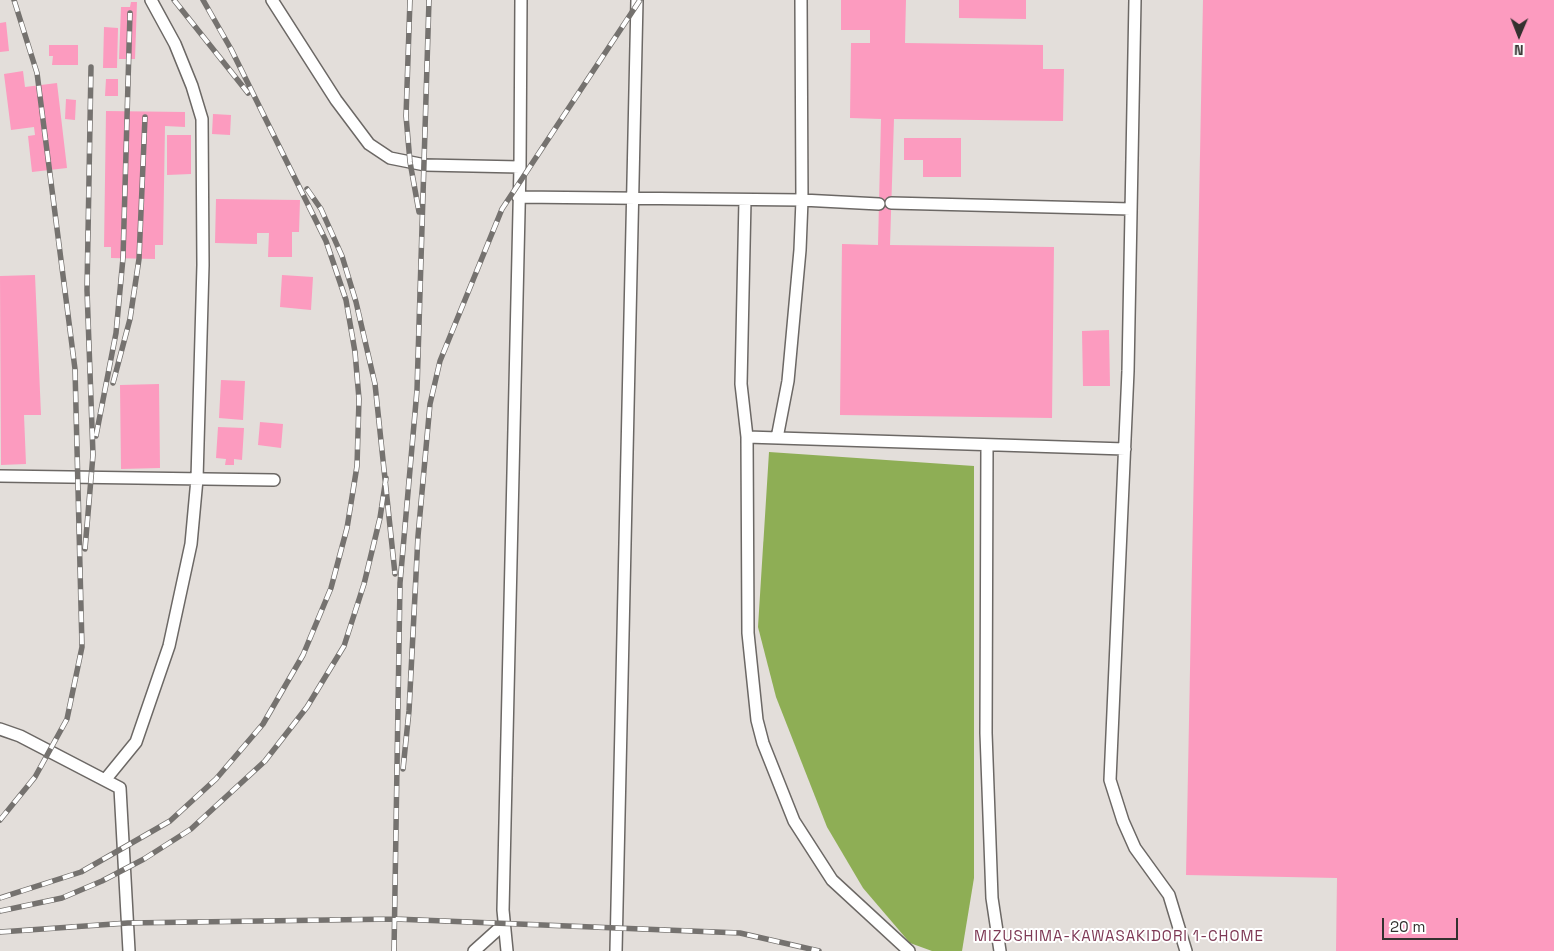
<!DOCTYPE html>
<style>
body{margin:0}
#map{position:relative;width:1554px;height:951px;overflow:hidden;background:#e3deda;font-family:"Space Grotesk",sans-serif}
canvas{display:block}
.north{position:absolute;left:1494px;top:10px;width:50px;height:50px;-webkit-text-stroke:4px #fff;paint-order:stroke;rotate:181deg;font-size:14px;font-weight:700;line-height:20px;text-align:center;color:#33312f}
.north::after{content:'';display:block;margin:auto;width:18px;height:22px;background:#33312f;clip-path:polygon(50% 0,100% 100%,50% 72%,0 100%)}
.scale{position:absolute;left:1382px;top:918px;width:76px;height:22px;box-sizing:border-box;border:2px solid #33312f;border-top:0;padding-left:6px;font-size:15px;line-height:18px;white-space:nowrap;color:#33312f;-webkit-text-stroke:4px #fff;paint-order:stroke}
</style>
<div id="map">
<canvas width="1554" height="951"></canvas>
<div class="north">N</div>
<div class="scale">20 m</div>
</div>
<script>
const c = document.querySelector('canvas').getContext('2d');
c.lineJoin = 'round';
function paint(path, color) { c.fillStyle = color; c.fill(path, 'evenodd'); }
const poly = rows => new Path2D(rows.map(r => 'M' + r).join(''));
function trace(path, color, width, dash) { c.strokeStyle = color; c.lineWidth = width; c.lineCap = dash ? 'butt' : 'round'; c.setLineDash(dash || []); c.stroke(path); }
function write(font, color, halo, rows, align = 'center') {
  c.font = font + ' "Space Grotesk",sans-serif'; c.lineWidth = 4; c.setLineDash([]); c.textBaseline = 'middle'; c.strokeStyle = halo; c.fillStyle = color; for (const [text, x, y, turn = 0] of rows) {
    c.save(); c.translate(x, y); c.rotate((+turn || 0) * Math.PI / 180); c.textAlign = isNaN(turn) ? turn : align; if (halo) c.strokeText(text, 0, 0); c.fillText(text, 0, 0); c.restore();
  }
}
paint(poly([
 [769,452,974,466,974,878,962,951,932,951,910,943,863,888,827,827,776,697,758,627]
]), '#8eae55');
paint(poly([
 [841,0,906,0,905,43,1043,45,1043,69,1064,69,1063,121,894,119,890,245,1054,247,1052,418,840,415,842,244,878,245,881,119,850,118,851,43,870,43,870,30,841,30],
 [959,0,1026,0,1026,19,959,18],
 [1203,0,1554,0,1554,951,1336,951,1337,878,1186,875],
 [131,2,137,2,135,59,119,59,121,7,130,7],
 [6,22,9,51,0,52,0,23],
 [104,27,118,28,117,68,103,68],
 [49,45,78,45,78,65,52,65,53,56,49,56],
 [23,71,25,87,57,83,67,168,32,172,28,136,35,135,34,127,11,130,4,74],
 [106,79,118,79,118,96,105,96],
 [66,99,76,100,75,120,65,119],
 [106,111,185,112,185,127,165,126,163,245,155,245,155,259,111,258,111,247,104,247],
 [213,114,231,115,230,135,212,134],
 [167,135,191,135,191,174,167,175],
 [904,138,961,138,961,177,923,177,923,160,904,160],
 [216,199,300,200,299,232,292,232,292,257,268,257,269,233,257,233,257,244,215,243],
 [35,275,41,415,24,415,26,464,1,465,0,276],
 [282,275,313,277,311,310,280,307],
 [1109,330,1110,386,1083,386,1082,331],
 [221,380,245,381,243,420,219,418],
 [159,384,160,468,121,469,120,385],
 [260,422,283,424,281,448,258,445],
 [218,427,244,428,242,460,234,459,234,465,225,465,226,459,216,458]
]), '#fc9bbf');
const service = poly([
 [272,0,336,100,369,144,390,158,425,165,520,167],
 [1135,0,1128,371,1110,780,1123,821,1135,848,1169,895,1186,951],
 [518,197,802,200,879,204],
 [745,200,741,384,747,437,748,633,757,720,763,743,794,821,832,880,909,951],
 [891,203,1131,209],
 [747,437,1125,449],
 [777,438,788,381,800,250,802,200,801,0],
 [987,445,986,733,992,898,1000,951],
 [0,476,274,480],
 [0,729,20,736,120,788,129,951],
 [105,780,136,742,169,646,191,544,197,479,203,265,202,119,192,86,175,44,151,0],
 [474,951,504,924],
 [507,951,503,910,520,167,521,0],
 [616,951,637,0]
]);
trace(service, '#6c6865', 14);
trace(service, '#fff', 11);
const rail = poly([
 [174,0,248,93],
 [410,0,406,116,410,162,419,212],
 [307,189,321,209,342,256,356,302,375,384,395,574],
 [113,383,130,319,139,259,145,117],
 [96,436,116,333,123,258,130,13],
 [85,549,93,455,87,290,91,67],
 [403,769,409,711,418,536,430,404,440,361,502,209,640,0],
 [0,820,35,777,67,719,82,647,75,369,37,73,14,0],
 [0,898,81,872,170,821,216,779,263,724,303,655,331,588,347,528,357,466,359,399,355,352,346,300,326,241,231,49,203,0],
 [0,911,62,898,102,881,144,859,191,829,265,761,307,707,344,646,364,584,380,518,386,478],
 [0,932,128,923,395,919,740,933,819,951],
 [394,951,400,583,417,390,429,0]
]);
trace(rail, '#75726f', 5.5);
trace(rail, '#fff', 4, [11]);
c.letterSpacing = '1px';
write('15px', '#7e3955', '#fff', [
 ["MIZUSHIMA-KAWASAKIDORI 1-CHOME",1119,937]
]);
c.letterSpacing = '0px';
</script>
